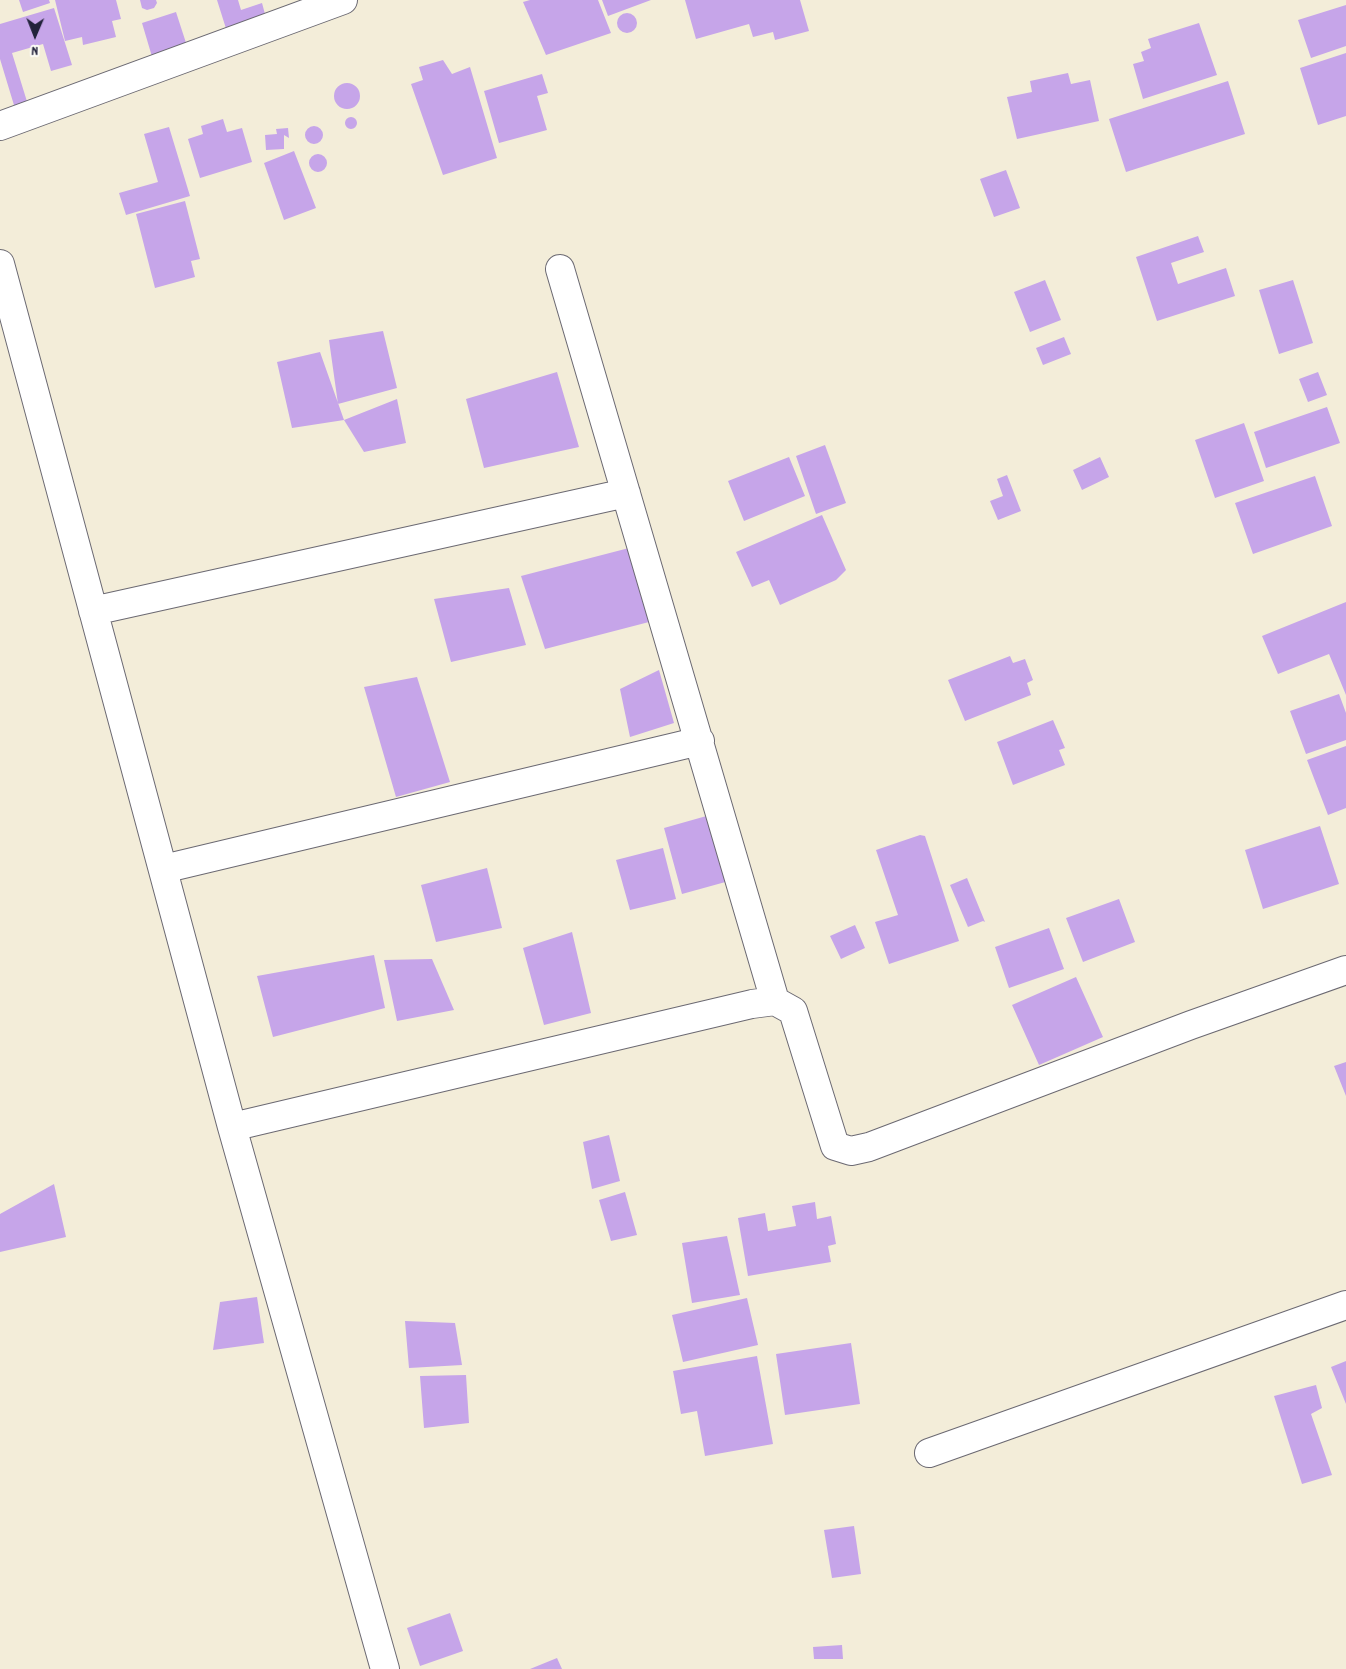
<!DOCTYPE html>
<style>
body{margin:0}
#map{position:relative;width:1346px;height:1669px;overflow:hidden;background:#f3edd9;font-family:Dekko,sans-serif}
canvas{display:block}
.north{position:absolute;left:10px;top:10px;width:50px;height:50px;-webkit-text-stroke:4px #fdfcf7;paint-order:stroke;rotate:181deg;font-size:14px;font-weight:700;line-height:20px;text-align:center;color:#22223b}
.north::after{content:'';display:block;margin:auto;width:18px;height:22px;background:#22223b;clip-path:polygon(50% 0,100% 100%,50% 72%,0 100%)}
</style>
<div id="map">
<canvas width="1346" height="1669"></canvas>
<div class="north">N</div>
</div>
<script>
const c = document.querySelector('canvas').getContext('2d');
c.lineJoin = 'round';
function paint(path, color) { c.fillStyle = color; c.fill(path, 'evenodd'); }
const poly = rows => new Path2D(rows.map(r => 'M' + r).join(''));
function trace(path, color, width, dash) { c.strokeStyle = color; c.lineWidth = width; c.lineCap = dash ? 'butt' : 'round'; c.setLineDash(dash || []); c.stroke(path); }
paint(poly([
 [19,0,49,0,50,3,23,12],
 [55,0,116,0,121,19,112,21,116,37,83,45,82,37,65,41],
 [140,0,156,0,157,3,154,8,147,10,142,8],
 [217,0,238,0,241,10,262,3,268,25,229,38],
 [530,0,598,0,611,33,546,55,523,2],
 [602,0,651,0,608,16],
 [685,0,800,0,809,31,775,40,773,32,753,37,749,24,696,39],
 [1346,5,1346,46,1311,58,1298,20],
 [54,8,72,65,51,71,43,44,12,53,33,121,20,125,0,59,0,24],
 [176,12,188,49,153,60,142,23],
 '617 23a10 10 0 1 1 20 0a10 10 0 1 1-20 0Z',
 [1199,23,1217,75,1143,99,1133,64,1144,61,1141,52,1151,48,1148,39],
 [1346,53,1346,116,1318,125,1300,68],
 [443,60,452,74,470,67,497,158,443,175,411,84,423,80,419,67],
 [1068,73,1071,84,1090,80,1099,121,1017,139,1007,97,1032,92,1030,81],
 [542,74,548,93,537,96,547,130,499,143,484,91],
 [1228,81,1245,134,1126,172,1109,119],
 '334 96a13 13 0 1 1 26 0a13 13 0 1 1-26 0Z',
 '345 123a6 6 0 1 1 12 0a6 6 0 1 1-12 0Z',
 [223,119,227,132,242,128,252,162,200,178,188,139,203,134,201,126],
 '305 135a9 9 0 1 1 18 0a9 9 0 1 1-18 0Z',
 [169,127,190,196,126,215,119,193,158,182,144,134],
 [288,128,289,138,284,135,284,149,266,150,265,135,277,134,276,129],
 [294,151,316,208,284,220,264,163],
 '309 163a9 9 0 1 1 18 0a9 9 0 1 1-18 0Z',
 [1006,170,1020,208,994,217,980,179],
 [185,201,200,259,191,261,195,277,155,288,136,214],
 [1198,236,1204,252,1171,263,1178,284,1226,268,1235,296,1157,321,1136,257],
 [1045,280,1061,320,1030,332,1014,292],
 [1293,280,1313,343,1279,354,1259,290],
 [383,331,397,388,338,404,329,340],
 [1064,337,1071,354,1043,365,1036,348],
 [320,352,344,420,292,428,277,362],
 [557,372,579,447,484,468,466,399],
 [1318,372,1327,395,1308,402,1299,379],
 [397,399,406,443,364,452,344,420],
 [1327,407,1340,443,1266,468,1254,432],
 [1244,423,1264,481,1215,498,1195,440],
 [825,445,846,503,816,514,796,456],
 [789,457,805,496,744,521,728,481],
 [1100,457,1109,477,1082,490,1073,470],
 [1007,475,1021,511,998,520,990,501,1003,496,997,479],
 [1315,476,1332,526,1253,554,1235,503],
 [822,515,846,570,836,580,780,605,769,580,752,587,736,552],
 [629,548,649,622,545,649,521,576],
 [509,588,526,645,451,662,434,599],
 [1346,602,1346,695,1329,654,1278,674,1262,636],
 [1010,656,1013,663,1025,659,1033,680,1027,683,1031,695,965,721,948,680],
 [659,670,674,723,630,737,620,689],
 [417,677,450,782,396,797,364,687],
 [1339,694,1346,713,1346,740,1306,754,1290,711],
 [1053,720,1065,748,1059,750,1065,765,1013,785,997,742],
 [1346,746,1346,808,1328,815,1307,760],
 [710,815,729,881,682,894,664,828],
 [1320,826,1339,884,1263,909,1245,850],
 [920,835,925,836,959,941,889,964,875,922,898,915,876,850],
 [663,848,676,899,630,910,616,860],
 [487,868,502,928,436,942,421,885],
 [967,878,985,922,983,921,968,927,950,885],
 [1119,899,1135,942,1083,962,1066,918],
 [855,925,865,948,841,959,830,936],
 [1049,928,1064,969,1009,988,995,947],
 [572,932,591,1013,544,1025,523,948],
 [374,955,385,1008,273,1037,257,976],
 [432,959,454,1010,397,1021,384,960],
 [1076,977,1103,1037,1039,1065,1012,1005],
 [1346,1062,1346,1096,1334,1066],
 [609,1135,620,1181,592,1189,583,1142],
 [54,1184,66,1237,0,1252,0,1214],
 [625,1192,637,1235,611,1241,599,1200],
 [815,1202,817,1219,831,1216,836,1244,828,1246,831,1262,748,1276,738,1218,765,1213,768,1231,796,1226,792,1206],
 [727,1236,740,1295,692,1303,682,1243],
 [257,1297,264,1343,213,1350,220,1302],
 [747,1298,758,1345,683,1362,672,1315],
 [405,1321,455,1323,462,1365,409,1368],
 [851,1343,860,1404,785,1415,776,1354],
 [757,1356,773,1444,705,1456,697,1411,681,1414,673,1371],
 [1346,1361,1346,1404,1331,1367],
 [466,1375,469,1423,424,1428,420,1376],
 [1316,1385,1322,1408,1311,1414,1332,1475,1302,1484,1274,1396],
 [854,1526,861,1574,832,1578,824,1530],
 [450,1613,463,1651,420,1666,407,1628],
 [842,1645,843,1659,814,1659,813,1647],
 [557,1658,562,1669,530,1669]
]), '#c6a5e9');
const minor = poly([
 [0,126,343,0],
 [0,264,232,1127,385,1669],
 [560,269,775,1001],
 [93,611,626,493],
 [163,869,700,741],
 [232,1127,752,1004,775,1001,793,1011,835,1146,851,1151,869,1147,1191,1025,1346,970],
 [929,1453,1346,1305]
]);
trace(minor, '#6b6972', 30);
trace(minor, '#fff', 28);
</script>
